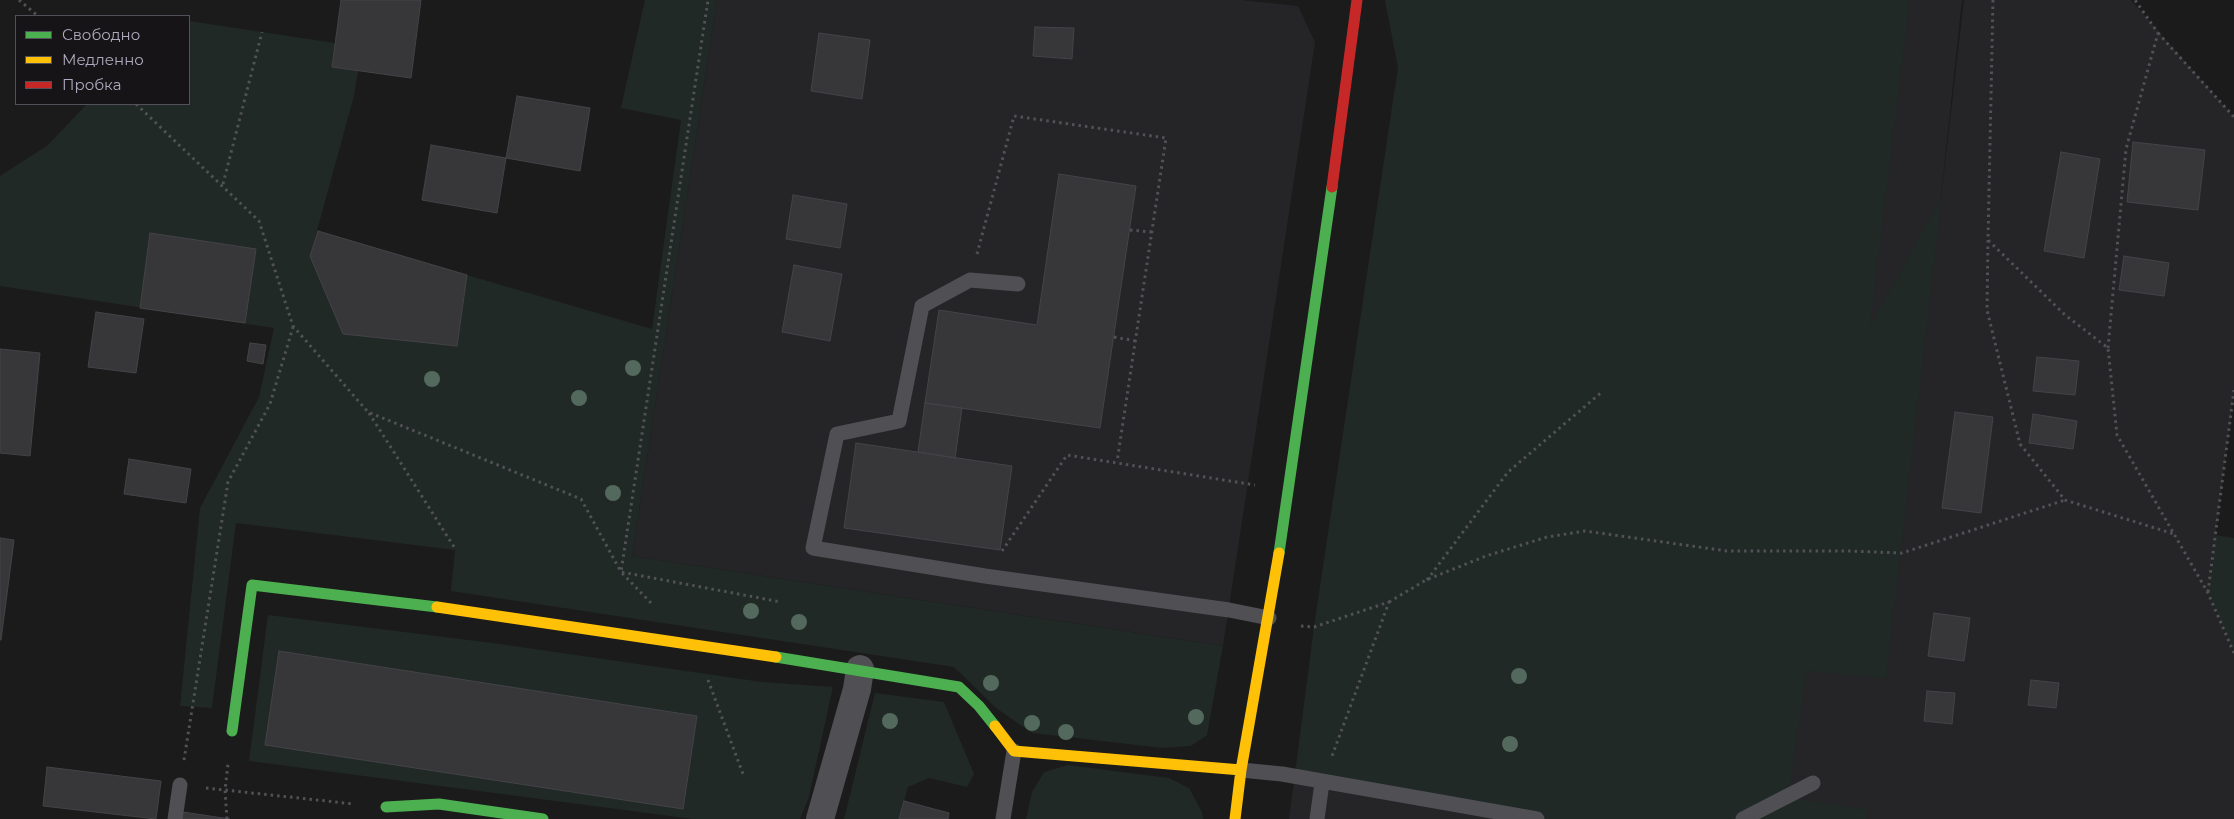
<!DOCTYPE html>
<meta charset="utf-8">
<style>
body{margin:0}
#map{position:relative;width:2234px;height:819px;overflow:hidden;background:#1b1b1b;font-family:Montserrat,sans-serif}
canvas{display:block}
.legend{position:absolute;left:15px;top:15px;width:175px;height:90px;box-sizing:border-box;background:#161417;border:1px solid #525059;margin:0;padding:6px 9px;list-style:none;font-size:15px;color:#adabbd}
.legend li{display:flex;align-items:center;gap:10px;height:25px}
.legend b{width:25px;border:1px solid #525059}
</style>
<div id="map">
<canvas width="2234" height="819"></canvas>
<ul class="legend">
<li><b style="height:6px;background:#4caf50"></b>Свободно</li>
<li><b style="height:6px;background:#ffc107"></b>Медленно</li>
<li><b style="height:6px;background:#c62828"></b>Пробка</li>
</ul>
</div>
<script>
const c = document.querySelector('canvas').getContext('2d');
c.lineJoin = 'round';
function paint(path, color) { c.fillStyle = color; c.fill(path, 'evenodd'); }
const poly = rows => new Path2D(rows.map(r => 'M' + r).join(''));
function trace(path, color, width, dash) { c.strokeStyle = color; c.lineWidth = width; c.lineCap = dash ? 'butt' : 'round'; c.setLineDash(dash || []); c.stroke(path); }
paint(poly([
 [717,0,1241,0,1298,6,1315,42,1223,646,632,556],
 [1524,0,1962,0,1938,224,1964,0,2131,0,2234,117,2234,392,2208,593,2234,653,2234,819,1289,819,1314,627,1398,68]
]), '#252427');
paint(poly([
 [645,0,717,0,632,556,1223,646,1207,735,1191,746,1163,748,1032,733,996,708,954,667,451,591,455,550,236,523,212,708,180,706,200,508,259,397,274,328,0,286,0,176,48,145,87,104,189,104,189,21,335,43,332,67,358,71,354,96,310,256,343,334,457,345,467,275,652,329,681,120,621,108],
 [1385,0,1910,0,1870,326,1942,196,1886,679,1807,671,1788,797,1869,810,1867,819,1536,819,1295,777,1314,627,1398,68],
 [2215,535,2234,538,2234,653,2208,593],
 [268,615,500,644,762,682,833,687,809,797,800,819,693,819,249,761],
 [875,693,944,702,974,774,967,787,929,778,908,787,899,819,844,819],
 [1068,765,1169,778,1189,788,1202,812,1203,819,1026,819,1032,792,1044,772]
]), '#202925');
const building = poly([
 [341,0,421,0,411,78,332,67,341,0],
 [1035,27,1074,28,1072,59,1033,56,1035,27],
 [819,33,870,40,862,99,811,91,819,33],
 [517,96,590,108,580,171,506,158,517,96],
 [2133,142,2205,150,2198,210,2127,202,2133,142],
 [431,145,506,158,497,213,422,200,431,145],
 [2061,152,2100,159,2084,258,2044,251,2061,152],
 [1059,174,1136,186,1100,428,925,403,939,310,1037,325,1059,174],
 [793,195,847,204,840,248,786,239,793,195],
 [318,231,467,275,457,346,343,334,310,256,318,231],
 [150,233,256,249,245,323,140,308,150,233],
 [2124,256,2169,263,2164,296,2119,290,2124,256],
 [794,265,842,274,830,341,782,332,794,265],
 [96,312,144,319,136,373,88,367,96,312],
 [250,343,266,345,263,364,247,361,250,343],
 [0,349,40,353,30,456,0,453,0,349],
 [2037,357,2079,361,2075,395,2033,391,2037,357],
 [925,403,962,408,955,458,918,452,925,403],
 [1955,412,1993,417,1981,513,1942,508,1955,412],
 [2033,414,2077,421,2073,449,2029,443,2033,414],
 [856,443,1012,466,1000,550,844,528,856,443],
 [129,459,191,469,186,503,124,494,129,459],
 [0,538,14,540,1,640,0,640,0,538],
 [1934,613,1970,618,1964,661,1928,656,1934,613],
 [279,651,697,716,683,809,265,745,279,651],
 [2031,680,2059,683,2056,708,2028,705,2031,680],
 [1927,691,1955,693,1952,724,1924,721,1927,691],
 [47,767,161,781,156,819,43,806,47,767],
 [904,801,949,813,948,819,899,819,904,801],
 [183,812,230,819,182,819,183,812]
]);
paint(building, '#373639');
trace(building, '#444347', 1);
trace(poly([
 [19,0,38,16],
 [1993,0,1988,240,2064,314,2108,348,2117,435,2208,593,2234,653],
 [2158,33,2234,117],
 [136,104,259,221,293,326,368,412,581,499,621,572,781,602],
 [223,184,262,32],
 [1130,230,1152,232],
 [1988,240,1987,310,2020,444,2065,500,2174,534],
 [977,254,1014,116,1166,138,1117,462],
 [1114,337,1136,341],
 [2108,348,2126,149,2158,33,2135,0],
 [369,413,456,550],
 [1002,551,1067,455,1255,485],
 [1427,580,1508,472,1603,391],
 [2208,592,2234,390],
 [1389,602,1426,580,1486,556,1547,537,1585,531,1727,551,1851,551,1902,553,2065,500],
 [651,603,621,572,708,0],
 [1301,626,1314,627,1389,602,1332,756],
 [708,680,743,774],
 [184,760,228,482,270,404,293,327],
 [206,788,354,804],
 [227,819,225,790,228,764]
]), '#515156', 3, [2.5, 4]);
trace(poly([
 [1018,284,970,280,922,306,899,421,837,434,813,548,985,576,1229,610,1269,618],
 [1241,770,1282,774,1537,819],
 [175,819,180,785],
 [1003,819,1014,751],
 [1317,819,1322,783],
 [1743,819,1813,783]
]), '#4f4f54', 15);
trace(poly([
 [820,819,857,689,860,669]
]), '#4f4f54', 28);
trace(poly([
 [1279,553,1332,187],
 [776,657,959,687,979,706,995,726],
 [232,731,252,585,437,607],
 [386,807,439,804,543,819]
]), '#4caf50', 11);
trace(poly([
 [437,607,776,657],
 [995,726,1014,751,1241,770],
 [1235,819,1241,770,1279,553]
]), '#ffc107', 11);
trace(poly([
 [1332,187,1357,0]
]), '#c62828', 11);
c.fillStyle = '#53695e';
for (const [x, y] of [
 [633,368],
 [432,379],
 [579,398],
 [613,493],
 [751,611],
 [799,622],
 [1519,676],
 [991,683],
 [1196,717],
 [890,721],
 [1032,723],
 [1066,732],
 [1510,744]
]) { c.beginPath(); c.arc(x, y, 8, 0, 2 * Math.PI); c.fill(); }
</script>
